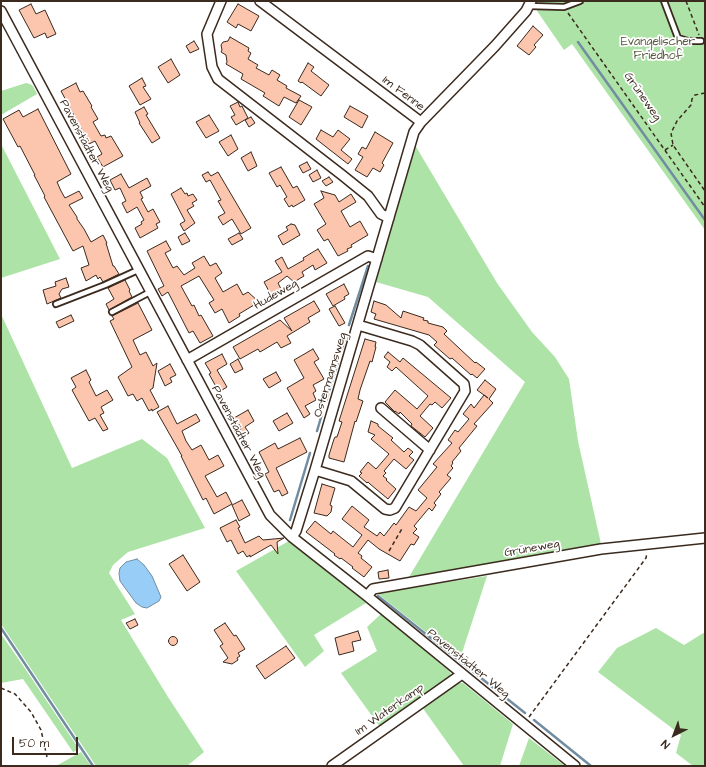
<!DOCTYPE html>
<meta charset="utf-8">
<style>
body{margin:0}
#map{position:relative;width:706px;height:767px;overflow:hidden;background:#fff;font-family:"Architects Daughter",sans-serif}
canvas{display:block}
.frame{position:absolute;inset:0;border:2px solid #3b2a1e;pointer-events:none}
.north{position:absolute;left:654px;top:715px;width:40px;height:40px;-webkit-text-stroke:3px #fff;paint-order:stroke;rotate:222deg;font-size:11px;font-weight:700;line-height:16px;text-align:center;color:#3b2a1e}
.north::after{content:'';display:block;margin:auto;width:14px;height:18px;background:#3b2a1e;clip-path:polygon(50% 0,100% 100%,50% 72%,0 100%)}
.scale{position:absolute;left:12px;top:737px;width:66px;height:18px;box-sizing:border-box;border:2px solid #3b2a1e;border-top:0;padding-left:5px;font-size:12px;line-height:14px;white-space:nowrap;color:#3b2a1e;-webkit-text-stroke:3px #fff;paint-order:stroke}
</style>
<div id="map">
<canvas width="706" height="767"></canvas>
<div class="frame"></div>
<div class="north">N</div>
<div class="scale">50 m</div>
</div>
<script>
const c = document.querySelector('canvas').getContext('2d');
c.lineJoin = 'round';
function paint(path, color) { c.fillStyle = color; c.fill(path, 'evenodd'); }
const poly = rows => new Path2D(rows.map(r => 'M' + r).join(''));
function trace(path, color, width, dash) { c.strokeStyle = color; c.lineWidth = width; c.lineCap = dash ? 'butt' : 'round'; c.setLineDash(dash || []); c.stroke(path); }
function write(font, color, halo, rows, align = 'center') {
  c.font = font + ' "Architects Daughter",sans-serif'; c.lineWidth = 3.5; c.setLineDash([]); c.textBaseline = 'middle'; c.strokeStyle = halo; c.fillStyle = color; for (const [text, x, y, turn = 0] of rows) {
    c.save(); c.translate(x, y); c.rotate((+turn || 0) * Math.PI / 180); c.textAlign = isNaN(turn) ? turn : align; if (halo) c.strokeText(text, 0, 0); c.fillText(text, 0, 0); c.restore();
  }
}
paint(poly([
 [540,1,705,1,705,230,572,44,564,50,537,11],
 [26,83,30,84,33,86,37,94,1,115,1,91],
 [1,144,60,259,1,278],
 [415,145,497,283,532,332,555,357,569,379,578,441,601,544,409,577,525,382,428,297,376,282],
 [1,314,72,468,142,439,167,458,205,528,128,552,113,565,109,573,135,614,121,620,168,697,204,752,187,766,96,766,1,624],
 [289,541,366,603,314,635,324,651,305,667,236,571],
 [487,576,460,659,377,593],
 [381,614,449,671,451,674,449,678,380,727,341,673,377,651,367,627],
 [656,628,684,645,705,632,705,766,693,766,676,753,681,735,598,672,617,648],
 [1,634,24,667,79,749,73,752,23,679,1,683],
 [460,683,463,683,513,724,500,766,464,766,422,707,454,685],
 [529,738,565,766,519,766],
 [81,752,91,766,56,766]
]), '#ade3a6');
const water = poly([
 [137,559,144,565,152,576,161,597,159,601,147,608,142,607,136,603,120,581,119,573,120,568,126,562,137,559]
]);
paint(water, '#97cdf6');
trace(water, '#728ca0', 1);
trace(poly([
 [578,42,705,220],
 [349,325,368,266],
 [342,349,345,338],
 [326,401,338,362],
 [317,431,322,414],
 [290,520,310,453],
 [378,596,525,713],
 [1,628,93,766],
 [534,720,591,766]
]), '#728ca0', 2.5);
const building = poly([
 [31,4,36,14,45,10,56,34,47,38,45,33,34,38,19,10,31,4],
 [238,4,259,16,251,31,238,24,236,28,227,22,238,4],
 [533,26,543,35,534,45,536,47,529,55,517,46,533,26],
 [230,37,249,48,248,51,251,53,248,59,258,65,256,68,269,75,272,70,280,75,277,80,287,86,286,88,301,96,296,103,284,97,279,106,263,96,265,93,241,79,243,74,226,64,227,62,226,55,221,52,222,50,221,45,223,42,228,41,230,37],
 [194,41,199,49,190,53,186,46,194,41],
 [171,59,180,75,168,83,158,67,171,59],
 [308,63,314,67,311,71,329,85,321,96,302,82,301,83,298,81,308,63],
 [142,78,146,86,143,87,151,99,140,105,129,86,142,78],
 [76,83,80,92,83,91,92,106,91,107,98,119,93,122,101,136,105,135,106,138,111,136,123,156,103,167,97,157,102,154,95,141,89,144,61,91,76,83],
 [299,100,312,107,301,125,289,117,299,100],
 [238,102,240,107,242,106,248,118,236,125,231,117,235,115,230,106,238,102],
 [350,106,368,116,362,128,344,117,350,106],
 [144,107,148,114,146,115,160,138,152,143,139,123,140,123,135,112,144,107],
 [38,109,71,174,57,182,61,191,65,198,79,191,83,198,69,205,77,217,77,219,84,229,91,242,103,235,107,243,106,243,113,266,114,266,119,274,103,282,100,277,98,279,96,275,86,281,81,268,89,265,83,246,73,251,44,197,45,196,34,175,35,175,20,146,18,147,3,119,19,110,23,117,38,109],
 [209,115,219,131,206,138,196,122,209,115],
 [251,117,255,123,249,127,245,120,251,117],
 [321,130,333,137,338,130,350,139,341,150,352,159,348,164,316,139,321,130],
 [375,132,393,143,382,163,384,165,380,172,373,168,367,177,355,170,363,157,358,154,362,147,366,149,375,132],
 [231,135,238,149,228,156,219,142,231,135],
 [251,152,257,166,248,171,241,158,251,152],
 [307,162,311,169,303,173,299,166,307,162],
 [281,167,293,188,297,186,305,200,293,207,292,205,289,207,284,199,287,197,280,185,277,187,269,173,281,167],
 [317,170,321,178,313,182,309,175,317,170],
 [208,172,211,176,218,172,251,228,241,234,232,219,223,225,218,217,225,213,218,201,221,200,210,180,206,182,202,175,208,172],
 [121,174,129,188,147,178,151,186,140,192,143,198,141,199,148,212,153,209,160,222,156,224,158,228,140,238,135,228,142,224,141,222,144,220,137,207,127,213,122,203,126,201,120,188,115,190,110,180,121,174],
 [329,177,333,182,326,186,322,181,329,177],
 [181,188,185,194,187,193,188,196,193,194,197,200,192,203,194,206,187,210,195,223,184,231,180,224,185,221,171,194,181,188],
 [321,191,335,195,339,202,351,194,356,202,341,211,350,227,360,221,368,235,351,245,352,247,347,249,348,251,338,256,328,239,324,241,317,230,326,224,314,204,324,198,321,191],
 [291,224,295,225,300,235,283,245,278,236,288,230,286,227,291,224],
 [185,233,190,241,182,245,178,237,185,233],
 [239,233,243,239,232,245,228,239,239,233],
 [166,241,171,250,165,253,173,268,177,266,184,275,195,268,192,263,204,256,210,266,216,263,222,273,215,278,223,292,237,284,243,295,248,292,259,302,239,314,240,316,229,323,222,309,215,313,209,303,214,300,199,276,181,286,192,306,194,305,199,316,201,315,213,336,200,343,193,331,189,333,168,292,162,296,158,289,164,286,147,251,166,241],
 [318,249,327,263,315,270,313,265,302,272,304,276,294,282,287,276,278,283,281,289,271,295,264,282,282,272,275,261,282,257,288,269,304,260,303,258,318,249],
 [66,278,69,287,62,289,59,294,61,298,47,304,43,290,56,286,55,282,66,278],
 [125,280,130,290,129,291,132,297,109,310,106,304,114,299,108,288,125,280],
 [344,284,349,294,344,297,345,299,333,306,326,294,344,284],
 [314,301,320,311,308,318,310,322,287,336,291,343,281,348,277,342,260,352,258,349,240,359,233,347,280,320,292,331,284,318,314,301],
 [374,301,386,305,401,318,403,311,424,318,423,320,428,321,428,323,443,327,447,331,444,334,475,363,476,362,485,369,477,378,472,374,471,375,452,358,450,359,434,345,437,342,429,335,374,319,376,314,371,312,374,301],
 [138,303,152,330,133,340,140,355,146,352,153,366,157,363,153,388,150,390,159,407,152,411,152,409,149,411,142,398,137,401,133,394,128,396,118,377,132,367,110,321,114,319,112,316,138,303],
 [335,306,345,323,339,326,329,309,335,306],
 [71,315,74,321,59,328,56,322,71,315],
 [365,339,376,342,375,347,376,347,372,362,370,361,360,390,358,399,363,401,356,422,355,421,344,462,329,458,329,455,334,439,335,437,337,437,342,422,339,421,365,339],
 [313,349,319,359,314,362,324,379,313,385,316,391,313,393,316,400,305,406,310,414,304,418,287,388,304,378,294,360,313,349],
 [388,352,400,362,403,358,451,398,442,408,435,402,432,405,430,404,420,416,433,428,425,437,411,426,412,424,400,412,399,414,395,411,395,412,385,402,395,390,417,409,428,396,396,367,392,371,387,367,390,362,384,357,388,352],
 [222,354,227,364,217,370,227,387,219,392,209,374,211,373,205,363,222,354],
 [238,359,243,369,235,373,230,364,238,359],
 [170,364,176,375,170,378,172,382,165,386,158,371,170,364],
 [86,370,91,380,89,382,96,396,107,390,113,400,101,407,104,413,100,415,108,429,103,431,95,418,89,421,72,390,76,387,71,378,86,370],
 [276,372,281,381,269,388,263,379,276,372],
 [485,380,496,389,489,399,493,403,474,424,477,426,459,448,461,451,452,462,453,463,451,466,453,468,447,475,451,478,439,492,441,494,434,503,436,505,432,511,429,508,414,526,417,529,413,533,419,537,414,545,411,544,400,561,379,549,368,540,358,553,362,556,361,558,372,567,364,577,352,568,353,567,341,558,340,559,334,555,335,554,306,532,315,521,331,534,333,531,353,547,362,535,342,519,352,506,369,520,364,527,377,536,380,532,384,536,394,523,396,525,409,507,416,511,427,498,418,490,437,467,433,464,452,443,448,440,455,430,458,432,469,419,463,414,471,404,474,408,484,395,488,398,477,390,485,380],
 [168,406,177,424,196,414,200,421,182,431,186,441,192,450,201,445,209,460,218,455,224,466,205,476,217,497,226,492,232,504,214,514,206,498,203,500,181,456,182,456,157,412,168,406],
 [248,410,254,421,245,427,249,433,243,437,239,430,241,429,234,418,248,410],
 [287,413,293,423,279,431,273,421,287,413],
 [371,421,378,424,378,426,393,438,391,440,404,452,408,448,413,452,409,456,414,460,406,469,394,459,384,471,386,473,383,476,387,479,386,480,396,489,388,499,370,484,368,482,367,483,359,476,362,473,360,472,368,462,376,469,389,454,371,439,375,435,368,432,371,421],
 [300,438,307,452,276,468,288,493,282,496,279,490,274,492,265,474,269,472,259,452,275,443,278,449,300,438],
 [322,484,335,488,330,505,332,506,331,512,327,516,314,513,322,484],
 [242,500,250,515,239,521,232,505,242,500],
 [236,520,240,527,238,528,245,543,259,536,263,540,284,538,277,542,278,554,271,545,250,557,250,555,247,557,243,551,238,554,231,540,227,542,220,528,236,520],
 [183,555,200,582,187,591,169,564,183,555],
 [388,570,389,578,379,579,378,572,388,570],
 [135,619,138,625,130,629,126,623,135,619],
 [225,623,234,636,236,635,245,649,238,653,240,656,237,658,238,660,232,664,223,662,228,658,220,646,223,644,214,630,225,623],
 [358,631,361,640,352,642,354,651,339,655,335,638,358,631],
 '168.5 641a4.5 4.5 0 1 1 9 0a4.5 4.5 0 1 1-9 0Z',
 [286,646,295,658,265,679,256,666,286,646]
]);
paint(building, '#fbc5ae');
trace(building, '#3b2a1e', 1);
const lane = poly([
 [664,1,678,38,688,41,701,41],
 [529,6,564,7,580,1],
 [56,304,105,285,138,270],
 [112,312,150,292]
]);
const street = poly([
 [221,1,207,34,212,67,218,79,342,175,368,196,381,214,389,218],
 [260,1,421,122],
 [1,11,270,515,292,537,367,596,575,766],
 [187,360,368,256,377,259],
 [381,408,430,450],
 [315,470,351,481,385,509,390,510,395,508,465,391,464,384,420,345,412,341,358,325],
 [292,537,296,531,315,470,414,132,421,122,495,46,526,11,531,1],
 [367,596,373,589,601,549,705,538],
 [332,766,462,674]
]);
trace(lane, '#3b2a1e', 8);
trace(street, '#3b2a1e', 12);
trace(poly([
 [686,1,699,35],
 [568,13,705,207],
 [705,93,695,95,692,99,691,105,677,121,671,133,673,145,705,191],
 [665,150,673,145],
 [389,551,403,527],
 [1,688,15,694,31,712,41,730,47,757],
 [529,717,646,558,647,553]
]), '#3b2a1e', 1.5, [4, 3]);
trace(lane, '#fff', 4.5);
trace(street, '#fff', 9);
write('12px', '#585840', '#fff', [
 ["Evangelischer",658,42],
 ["Friedhof",658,56]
]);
write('12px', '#3b2a1e', '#fff', [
 ["Im Fenne",403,94,37],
 ["Grüneweg",642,97,55],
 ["Pavenstädter Weg",86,146,62],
 ["Hudeweg",276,295,-30],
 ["Ostermannsweg",331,375,-73],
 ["Pavenstädter Weg",238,432,62],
 ["Grüneweg",532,549,-10],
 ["Pavenstädter Weg",468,664,39],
 ["Im Waterkamp",390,710,-35]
]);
</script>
